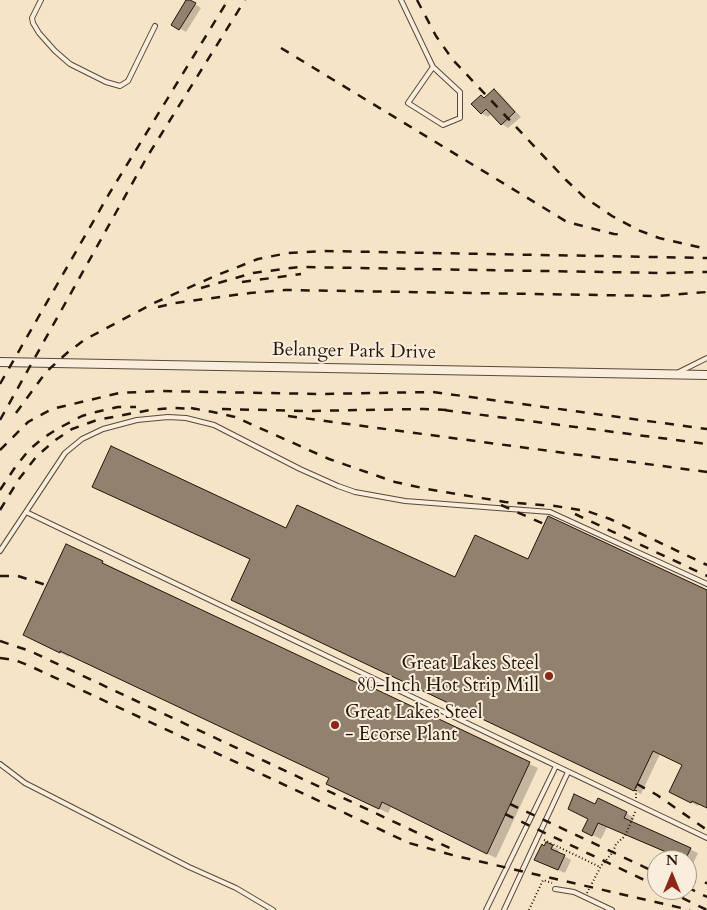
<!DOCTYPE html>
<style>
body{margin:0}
#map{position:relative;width:707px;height:910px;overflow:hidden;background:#f6e4c7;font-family:Cardo,serif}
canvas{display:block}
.north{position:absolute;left:647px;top:850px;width:50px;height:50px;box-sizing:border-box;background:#f9eddb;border:1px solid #a39788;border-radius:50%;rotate:0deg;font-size:14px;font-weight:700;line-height:20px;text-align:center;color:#23160b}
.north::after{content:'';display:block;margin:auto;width:18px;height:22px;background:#8f2418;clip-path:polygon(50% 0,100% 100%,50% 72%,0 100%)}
</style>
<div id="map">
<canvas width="707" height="910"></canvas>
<div class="north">N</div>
</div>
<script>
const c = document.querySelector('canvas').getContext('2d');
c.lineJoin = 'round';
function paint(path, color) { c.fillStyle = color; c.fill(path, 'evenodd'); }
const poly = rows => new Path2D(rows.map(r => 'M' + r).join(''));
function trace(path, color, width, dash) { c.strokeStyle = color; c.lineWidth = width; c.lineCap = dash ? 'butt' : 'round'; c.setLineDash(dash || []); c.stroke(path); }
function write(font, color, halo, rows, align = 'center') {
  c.font = font + ' Cardo,serif'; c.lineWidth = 4; c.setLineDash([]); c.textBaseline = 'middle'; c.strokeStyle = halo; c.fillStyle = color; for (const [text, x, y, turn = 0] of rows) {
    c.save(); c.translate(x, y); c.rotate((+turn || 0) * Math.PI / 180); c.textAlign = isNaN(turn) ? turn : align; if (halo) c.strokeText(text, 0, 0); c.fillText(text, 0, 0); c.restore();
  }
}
paint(poly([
 [188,0,201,8,186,32,172,24],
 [494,90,500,94,521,117,508,128,502,124,492,113,488,117,481,113,481,96,485,98],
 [287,530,456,579,528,561,707,591,707,808,699,804,698,806,677,796,684,765,660,754,641,794,239,603],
 [102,562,370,691,538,768,496,858,391,807,388,813,327,784,330,778,70,655,69,657,33,640],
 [596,806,626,813,634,818,632,823,698,853,693,864,687,862,687,860,683,860,607,827,601,839,592,835],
 [547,844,559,850,558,853,571,860,565,873,536,860]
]), '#0003');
const building = poly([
 [186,0,190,0,196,3,179,30,171,25,186,0],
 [494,89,515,112,501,125,486,109,481,114,471,104,481,95,484,98,494,89],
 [111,446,286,528,297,505,455,577,475,535,528,559,548,516,707,590,707,808,692,801,691,803,669,792,682,765,653,751,634,791,231,600,250,559,92,487,111,446],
 [66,544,103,561,102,563,370,689,371,687,530,762,487,854,382,802,379,809,326,784,329,778,60,651,60,653,23,635,66,544],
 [574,794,595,804,598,798,627,812,624,818,691,848,685,860,598,823,592,836,582,831,588,819,568,809,574,794],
 [546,842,553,845,551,849,565,855,558,870,534,860,542,844,544,846,546,842]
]);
paint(building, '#91816d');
trace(building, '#23160b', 1);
const service = poly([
 [41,0,32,18,33,23,39,33,55,51,70,64,106,82,120,86,128,81,155,26],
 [401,0,433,67,460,92,460,118,443,125,408,103,433,67],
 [679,372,707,358],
 [26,512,707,838],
 [0,551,65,453,82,439,103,429,137,420,168,417,186,418,214,425,300,469,338,486,355,492,405,501,550,512,707,584],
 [0,764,25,783,189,867,236,888,273,910],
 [555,889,574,892,612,910],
 [486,910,556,766],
 [504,910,568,772]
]);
const minor = poly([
 [0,362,707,375]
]);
trace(service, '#584a3a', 6);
trace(minor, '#584a3a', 10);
trace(poly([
 [636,798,636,785],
 [544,840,600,867],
 [587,893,601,866,613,852,616,844,625,836,636,810],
 [529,910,543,880,552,883]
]), '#23160b', 2, [1, 2.5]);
trace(service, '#f9eddb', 4);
trace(minor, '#f9eddb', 8);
trace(poly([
 [417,0,436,36,453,60,566,180,584,197,612,216,638,230,659,238,707,249],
 [281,48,567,222,614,234,626,235],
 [242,282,301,274],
 [201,288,253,273,299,267,664,273,707,272],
 [158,307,175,303,250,293,285,290,659,296,707,292],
 [0,384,109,194,228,0],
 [191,408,213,412,235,417,329,459,395,482,427,489,505,502,555,506,587,511,610,519,707,565],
 [222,409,305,411,423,409,450,410],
 [444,410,707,444],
 [16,413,46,372,67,353,84,340,154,303,215,276,258,259,288,253,323,251,707,258],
 [288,416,707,472],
 [0,420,147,157,245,0],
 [0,450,28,422,52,409,119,393,161,391,318,394,433,392,707,429],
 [0,490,16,466,29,450,43,438,59,428,82,416,96,412,118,407,136,407],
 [501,505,544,524],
 [0,510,19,479,36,457,54,441,72,429,97,420,150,410,174,408,197,409],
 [575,514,707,576],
 [0,576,18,576,46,585],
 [0,641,30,651,454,850],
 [0,658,15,660,30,666,409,843,456,856,690,910],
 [637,784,657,795,707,830],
 [510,804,657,873],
 [505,814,657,886],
 [687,880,707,883],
 [687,887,707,897],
 [666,890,707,910]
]), '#23160b', 2.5, [9, 9]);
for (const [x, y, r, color] of [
 [549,676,5,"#8f2418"],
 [335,725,5,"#8f2418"]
]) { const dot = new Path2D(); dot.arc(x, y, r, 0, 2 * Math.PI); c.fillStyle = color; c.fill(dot); trace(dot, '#f9eddb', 2); }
write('19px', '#23160b', '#f9eddb', [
 ["Belanger Park Drive",354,352,1]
]);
write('19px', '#23160b', '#f9eddb', [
 ["Great Lakes Steel",539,665],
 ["80-Inch Hot Strip Mill",539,687],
 ["Great Lakes Steel",345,714,"left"],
 ["- Ecorse Plant",345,736,"left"]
], 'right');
</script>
